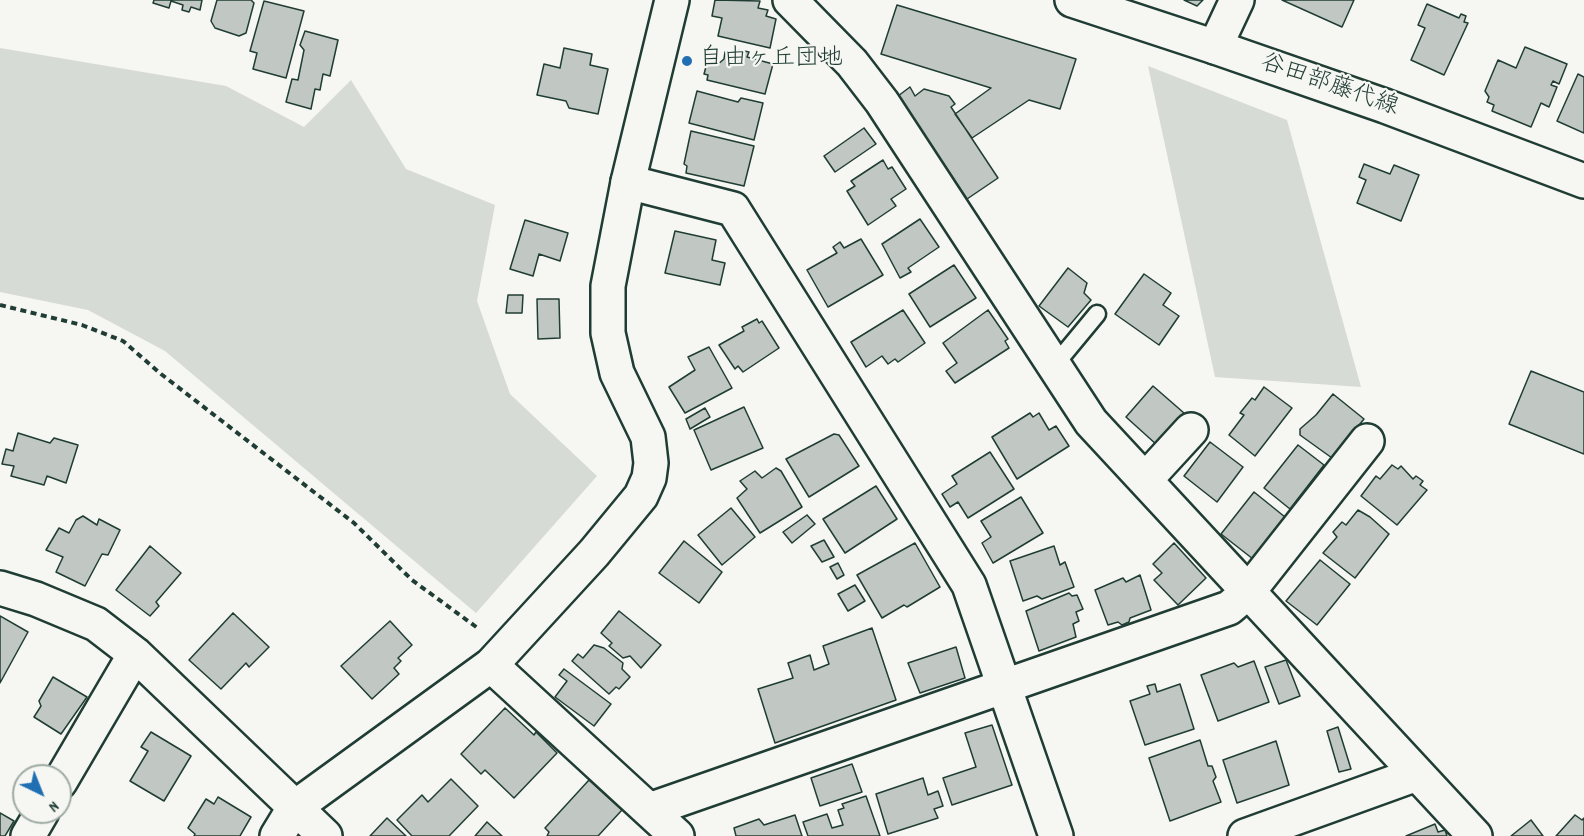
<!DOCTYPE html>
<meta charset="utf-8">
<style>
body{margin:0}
#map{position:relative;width:1584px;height:836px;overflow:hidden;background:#f6f6f2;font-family:Dekko,sans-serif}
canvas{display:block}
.north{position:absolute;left:12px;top:764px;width:60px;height:60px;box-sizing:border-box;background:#f6f6f2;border:2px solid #a0aca6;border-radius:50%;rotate:137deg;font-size:16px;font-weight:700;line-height:24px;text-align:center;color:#1f3d34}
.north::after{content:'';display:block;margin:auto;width:21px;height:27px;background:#1f6fb2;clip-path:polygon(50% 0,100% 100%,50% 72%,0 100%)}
</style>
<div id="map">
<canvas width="1584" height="836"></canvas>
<div class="north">N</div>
</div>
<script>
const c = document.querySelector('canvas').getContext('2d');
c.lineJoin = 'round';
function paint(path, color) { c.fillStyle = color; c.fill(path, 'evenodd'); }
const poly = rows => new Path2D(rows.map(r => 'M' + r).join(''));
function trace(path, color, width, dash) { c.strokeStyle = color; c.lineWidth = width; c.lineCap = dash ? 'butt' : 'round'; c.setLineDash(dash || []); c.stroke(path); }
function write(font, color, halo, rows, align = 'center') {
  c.font = font + ' Dekko,"Klee One",sans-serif'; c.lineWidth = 4.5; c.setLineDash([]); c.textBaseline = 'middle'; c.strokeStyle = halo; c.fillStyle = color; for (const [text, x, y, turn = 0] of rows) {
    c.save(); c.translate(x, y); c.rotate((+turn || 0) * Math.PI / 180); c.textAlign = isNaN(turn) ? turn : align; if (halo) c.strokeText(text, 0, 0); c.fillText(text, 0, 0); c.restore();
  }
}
paint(poly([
 [0,48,226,86,304,127,351,80,406,169,495,205,477,301,510,394,597,476,476,613,165,351,88,310,0,292],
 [1148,66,1287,120,1361,387,1215,377]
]), '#d6dbd6');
const building = poly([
 [154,0,202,0,200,10,191,7,189,12,182,10,183,5,171,1,169,8,153,3,154,0],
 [217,0,251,0,254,3,246,33,239,36,215,28,211,21,217,0],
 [715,0,760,1,758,8,768,10,766,16,776,19,770,48,718,36,722,18,712,16,715,0],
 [1184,0,1203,0,1197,6,1184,0],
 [1282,0,1354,0,1342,27,1282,0],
 [264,1,304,11,286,78,253,69,257,53,250,51,264,1],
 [1427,4,1459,18,1461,14,1466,16,1464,22,1468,23,1444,75,1411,60,1425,28,1418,25,1427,4],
 [897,5,1076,59,1060,109,1029,100,972,138,955,114,991,88,881,54,897,5],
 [305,31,338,40,330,76,323,74,320,90,315,89,311,109,286,102,292,79,298,80,304,50,300,45,305,31],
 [1525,47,1567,64,1559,84,1553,81,1551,85,1557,87,1549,107,1541,103,1531,127,1492,111,1494,105,1487,102,1489,97,1485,91,1498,60,1516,68,1525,47],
 [564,48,592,54,590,65,608,69,598,114,569,108,566,101,537,95,544,64,560,68,564,48],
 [734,49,749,52,747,57,773,64,765,94,707,80,708,75,704,74,707,63,717,65,724,59,725,52,732,54,734,49],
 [1578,74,1584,77,1584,133,1557,121,1578,74],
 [910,87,915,96,924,89,949,96,955,104,951,107,998,178,967,199,898,96,910,87],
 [697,91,738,102,741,98,763,103,754,140,689,123,697,91],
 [864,128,876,144,835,172,824,156,864,128],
 [691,131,754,146,744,186,686,173,687,166,684,164,691,131],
 [883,160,888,169,892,167,906,189,891,199,896,206,868,225,847,191,855,186,851,181,883,160],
 [1364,164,1390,174,1394,165,1419,175,1401,221,1357,203,1366,180,1359,177,1364,164],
 [920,219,939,247,908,268,911,272,900,278,882,244,920,219],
 [525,220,568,233,560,261,539,254,533,276,510,269,525,220],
 [675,231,716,240,712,260,725,263,720,285,665,273,675,231],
 [861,239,883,275,828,307,807,270,837,253,833,247,840,242,844,248,861,239],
 [954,265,976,298,930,327,909,294,954,265],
 [1068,268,1087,283,1084,293,1091,300,1068,327,1039,306,1068,268],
 [1144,274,1171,293,1163,305,1179,316,1159,345,1115,314,1144,274],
 [508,295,523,295,522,313,506,313,508,295],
 [537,299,559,299,560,338,538,339,537,299],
 [903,310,925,343,898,362,895,359,888,364,882,356,866,367,851,342,903,310],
 [988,310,1008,339,1005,341,1009,348,955,383,946,371,957,363,943,343,988,310],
 [757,319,759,323,762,321,779,348,743,372,738,366,735,369,719,345,744,331,742,327,757,319],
 [709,347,732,388,685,413,669,387,695,370,688,357,709,347],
 [1531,371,1584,392,1584,454,1509,424,1531,371],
 [1153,386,1184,413,1157,445,1126,417,1153,386],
 [1264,387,1292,408,1255,456,1229,435,1244,415,1240,413,1252,398,1255,400,1264,387],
 [1333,394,1364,419,1332,458,1300,435,1300,429,1316,415,1333,394],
 [744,407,763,448,711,470,694,430,744,407],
 [705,408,710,417,690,429,686,419,705,408],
 [1030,413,1033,417,1039,413,1049,430,1056,426,1069,446,1017,479,992,437,1030,413],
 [18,433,50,443,54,438,78,445,66,483,47,476,44,485,11,476,14,466,2,464,6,449,13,451,18,433],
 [834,434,839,435,859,466,809,497,786,459,834,434],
 [1210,442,1243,467,1217,502,1184,476,1210,442],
 [1298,445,1324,465,1290,509,1264,488,1298,445],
 [990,452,1014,489,968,518,958,502,950,507,942,494,957,484,952,476,990,452],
 [1392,465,1398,469,1401,466,1413,479,1416,476,1423,481,1420,485,1427,490,1397,525,1361,496,1376,476,1380,479,1392,465],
 [776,468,781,471,802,507,760,533,737,498,747,489,740,481,755,471,762,478,776,468],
 [876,486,897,519,845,553,823,519,876,486],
 [1254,492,1285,517,1253,559,1221,534,1254,492],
 [1021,497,1043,533,993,563,982,543,991,537,981,521,1021,497],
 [731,508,755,537,722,565,698,535,731,508],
 [1358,510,1370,517,1389,534,1355,578,1323,553,1337,537,1333,532,1342,522,1346,525,1358,510],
 [807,515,815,524,792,543,783,532,807,515],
 [83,516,97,525,99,519,120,530,108,555,102,554,85,586,56,572,63,557,46,550,59,528,69,533,76,520,83,516],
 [824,540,834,557,822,562,811,546,824,540],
 [684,541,722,572,699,603,659,573,684,541],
 [915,543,940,587,907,607,904,605,882,618,857,575,915,543],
 [1174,543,1206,578,1178,605,1154,580,1162,573,1153,564,1174,543],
 [150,546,181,573,156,602,159,606,150,616,116,590,150,546],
 [1054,546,1060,565,1065,562,1074,587,1042,599,1037,596,1023,601,1010,561,1054,546],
 [1320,560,1350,584,1317,625,1286,601,1320,560],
 [838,563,844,575,837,579,830,567,838,563],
 [1140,575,1151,610,1130,618,1129,622,1122,625,1118,622,1108,625,1095,590,1123,578,1126,582,1140,575],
 [855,585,865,601,848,611,838,594,855,585],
 [1069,593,1072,596,1077,595,1083,609,1076,612,1079,621,1073,624,1076,637,1039,651,1026,611,1069,593],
 [619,611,661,645,641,668,630,656,623,658,609,646,612,643,601,633,619,611],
 [233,613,269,647,249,667,246,663,221,689,189,660,233,613],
 [0,616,28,632,0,683,0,616],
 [390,621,412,645,398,658,401,661,394,668,399,674,372,699,341,666,390,621],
 [872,628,896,700,775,743,758,689,793,678,788,663,810,655,814,670,829,664,823,646,872,628],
 [594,645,604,648,623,663,622,669,630,677,619,689,616,687,609,694,572,661,578,654,583,658,594,645],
 [956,647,965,678,920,693,908,663,956,647],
 [1286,660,1300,696,1279,704,1265,667,1286,660],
 [1254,661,1269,702,1218,721,1201,675,1234,663,1238,667,1254,661],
 [564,669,611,704,594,726,555,697,567,681,559,675,564,669],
 [53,677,87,697,61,734,34,717,41,706,39,701,53,677],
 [1155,684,1157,692,1180,684,1194,729,1145,745,1130,701,1150,694,1147,686,1155,684],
 [505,708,534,735,536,732,557,753,514,798,485,770,481,774,461,754,505,708],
 [992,725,1012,785,952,805,943,778,976,767,965,733,992,725],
 [1338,727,1351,769,1339,772,1327,731,1338,727],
 [151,732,191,756,164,801,130,781,148,751,141,747,151,732],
 [1200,740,1208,766,1212,766,1216,777,1213,781,1221,802,1170,821,1149,758,1200,740],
 [1276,741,1289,785,1237,803,1223,760,1276,741],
 [852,764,862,792,820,806,811,778,852,764],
 [923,778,928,795,938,791,943,806,934,809,938,818,888,834,876,794,923,778],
 [451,779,478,806,449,836,412,836,397,820,422,795,428,802,451,779],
 [589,780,622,810,598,836,547,836,549,832,545,828,589,780],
 [866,796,880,836,808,836,803,822,827,814,832,828,843,825,838,810,844,808,842,804,866,796],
 [218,797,251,817,240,836,194,836,195,834,188,828,206,799,214,804,218,797],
 [0,813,14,821,5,836,0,836,0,813],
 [795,815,802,836,736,836,734,828,759,819,764,825,795,815],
 [1575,815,1582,820,1584,818,1584,836,1556,836,1575,815],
 [387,818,406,836,370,836,387,818],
 [1531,820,1543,836,1511,836,1531,820],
 [487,822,502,836,475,836,487,822],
 [1435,824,1438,832,1445,830,1447,836,1406,836,1435,824]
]);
paint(building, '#c1c8c3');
trace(building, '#1f3d34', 1.5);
const service = poly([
 [1054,366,1097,314]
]);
const minor = poly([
 [790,0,852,63,882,102,1091,422,1475,836],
 [1215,47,1237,0],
 [628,182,733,209,969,585,1056,836],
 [1146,479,1191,430],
 [0,588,36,599,96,624,135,654,325,836],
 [491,665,677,836],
 [60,782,135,654],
 [649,810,1229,608,1248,592,1367,441],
 [28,836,42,812],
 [277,836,294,808],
 [1245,836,1417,774]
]);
const tertiary = poly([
 [294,808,491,665,594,553,641,496,649,478,651,463,648,437,617,373,608,333,608,286,628,182,672,0]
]);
const secondary = poly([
 [1072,0,1215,47,1385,106,1584,181]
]);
trace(service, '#1f3d34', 21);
trace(minor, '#1f3d34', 38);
trace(tertiary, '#1f3d34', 38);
trace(secondary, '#1f3d34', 38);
trace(poly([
 [0,305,82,325,123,341,161,374,354,523,412,580,479,629]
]), '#1f3d34', 4, [6, 4.5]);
trace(service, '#f6f6f2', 16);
trace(minor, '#f6f6f2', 33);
trace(tertiary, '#f6f6f2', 33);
trace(secondary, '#f6f6f2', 33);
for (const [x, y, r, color] of [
 [687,61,6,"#1f6fb2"]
]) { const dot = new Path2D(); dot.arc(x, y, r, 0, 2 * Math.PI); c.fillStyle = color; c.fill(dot); trace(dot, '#f6f6f2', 2); }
write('24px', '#1f3d34', '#f6f6f2', [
 ["自由ヶ丘団地",699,61]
], 'left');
write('24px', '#1f3d34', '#f6f6f2', [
 ["谷田部藤代線",1329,87,19]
]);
</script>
